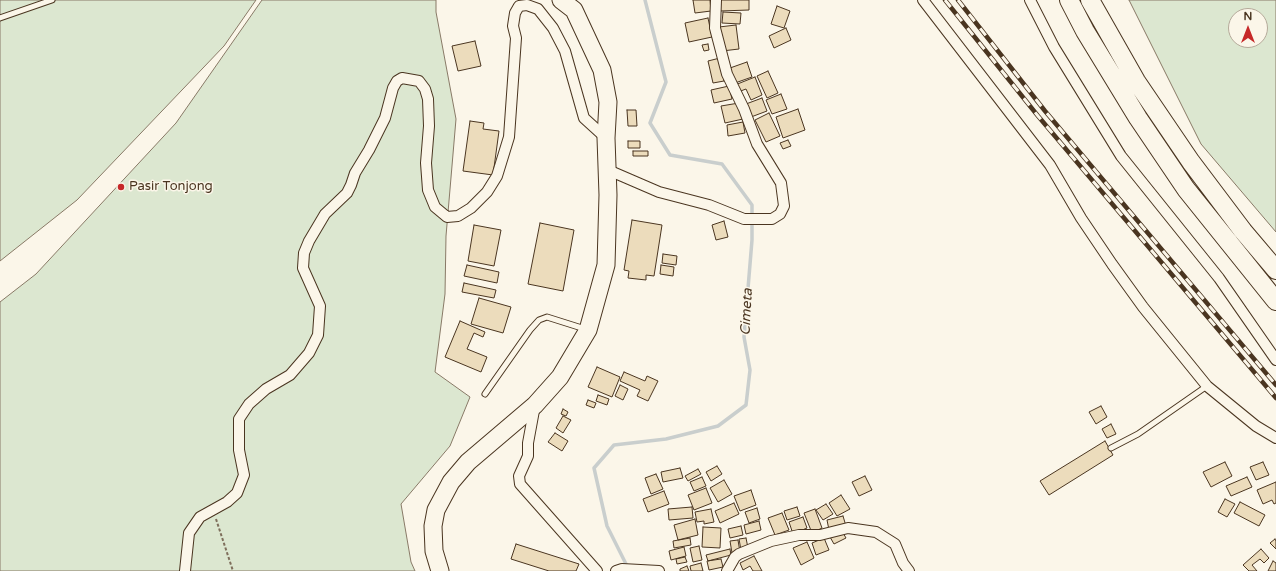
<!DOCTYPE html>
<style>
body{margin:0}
#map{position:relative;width:1276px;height:571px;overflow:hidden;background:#fbf6e9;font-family:"Varela Round",sans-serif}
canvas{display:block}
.north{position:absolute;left:1228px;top:8px;width:40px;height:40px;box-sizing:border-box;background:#fbf6e9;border:1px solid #b4a999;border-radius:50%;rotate:0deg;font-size:11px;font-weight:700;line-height:16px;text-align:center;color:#4a3520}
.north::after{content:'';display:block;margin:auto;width:14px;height:18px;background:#c62828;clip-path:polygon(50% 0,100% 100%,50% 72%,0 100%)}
</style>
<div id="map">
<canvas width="1276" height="571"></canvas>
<div class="north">N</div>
</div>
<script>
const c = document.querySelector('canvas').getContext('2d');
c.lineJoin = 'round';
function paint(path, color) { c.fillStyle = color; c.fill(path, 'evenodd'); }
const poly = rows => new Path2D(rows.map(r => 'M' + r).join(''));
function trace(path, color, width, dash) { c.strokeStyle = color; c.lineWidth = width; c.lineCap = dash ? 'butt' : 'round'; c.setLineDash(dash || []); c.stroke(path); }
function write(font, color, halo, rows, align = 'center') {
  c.font = font + ' "Varela Round",sans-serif'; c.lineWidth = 3; c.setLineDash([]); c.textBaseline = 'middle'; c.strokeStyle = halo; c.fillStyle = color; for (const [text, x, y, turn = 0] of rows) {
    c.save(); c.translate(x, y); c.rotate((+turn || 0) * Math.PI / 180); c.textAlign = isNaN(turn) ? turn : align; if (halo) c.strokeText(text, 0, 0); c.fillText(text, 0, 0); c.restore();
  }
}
const green = poly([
 [0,0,256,0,224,46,77,200,0,261,0,0],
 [262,0,436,0,436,12,456,119,446,236,445,294,435,372,470,397,450,446,401,504,411,562,415,571,0,571,0,302,36,274,176,123,262,0],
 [1129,0,1276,0,1276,232,1201,144,1129,0],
 [1236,16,1260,16,1260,40,1236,40,1236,16]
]);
paint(green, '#dce7d0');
trace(green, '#887966', 1);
trace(poly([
 [628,568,607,526,594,468,614,445,666,439,718,426,746,405,750,370,744,337,752,240,752,205,722,164,670,155,650,123,666,82,645,0]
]), '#c9cecd', 3.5);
const building = poly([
 [693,0,710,0,711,11,695,13,693,0],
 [719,0,749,0,749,10,720,11,719,0],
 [777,6,790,11,784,28,771,24,777,6],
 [723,12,741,13,740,24,722,23,723,12],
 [708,18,712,37,689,42,685,23,708,18],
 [736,25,739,49,722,51,719,27,736,25],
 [786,28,791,40,774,48,769,36,786,28],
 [475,41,481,66,458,71,452,46,475,41],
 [708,44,709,50,704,51,702,45,708,44],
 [720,58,724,81,713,83,708,61,720,58],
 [747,62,752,77,735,83,730,68,747,62],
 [768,71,778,93,767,98,757,76,768,71],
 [755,77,762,95,751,100,746,89,738,92,735,85,755,77],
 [729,86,732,99,714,103,711,90,729,86],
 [781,94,787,109,772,114,766,100,781,94],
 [762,98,767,111,751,117,746,104,762,98],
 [739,103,743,119,725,123,721,106,739,103],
 [798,109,805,130,783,138,776,117,798,109],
 [627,110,636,110,637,126,628,126,627,110],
 [769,113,780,136,766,142,755,120,769,113],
 [470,121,484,123,483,129,499,131,493,175,463,171,470,121],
 [743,122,745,133,728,136,727,125,743,122],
 [788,140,791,146,783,149,780,143,788,140],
 [628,141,640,141,640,148,628,148,628,141],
 [633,151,648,151,648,156,633,156,633,151],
 [632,220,662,225,654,276,646,275,646,280,628,278,629,271,624,270,632,220],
 [724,221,728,237,716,240,712,225,724,221],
 [540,223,574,230,563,291,528,284,540,223],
 [474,225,501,230,494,266,468,261,474,225],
 [663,254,677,256,676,265,662,263,663,254],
 [467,265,499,272,497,283,464,276,467,265],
 [661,265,674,267,673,276,660,274,661,265],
 [464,283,496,290,494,298,462,292,464,283],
 [479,298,511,307,503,333,471,324,479,298],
 [460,321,485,332,483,337,474,333,467,349,487,357,481,372,445,357,460,321],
 [597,367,620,377,612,397,588,387,597,367],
 [624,372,645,381,647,376,658,381,648,401,637,396,640,390,620,381,624,372],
 [620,385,628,389,623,400,615,396,620,385],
 [598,395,609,399,607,405,596,401,598,395],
 [588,400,596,403,594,408,586,405,588,400],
 [1101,406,1107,417,1096,424,1089,412,1101,406],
 [563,409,568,412,566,416,561,414,563,409],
 [563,416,571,420,563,433,556,428,563,416],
 [1111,424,1116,434,1107,438,1102,429,1111,424],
 [555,433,568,441,562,451,548,442,555,433],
 [1105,441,1113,455,1049,495,1040,481,1105,441],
 [1225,462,1232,476,1211,487,1203,472,1225,462],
 [1263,462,1269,475,1256,480,1250,467,1263,462],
 [717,466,722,474,711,481,706,472,717,466],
 [680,468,683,478,663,482,661,472,680,468],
 [698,469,701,474,688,481,685,476,698,469],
 [656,474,663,489,651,494,645,478,656,474],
 [865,476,872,490,859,496,852,482,865,476],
 [702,477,706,486,694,491,690,482,702,477],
 [1247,477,1252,487,1231,496,1226,486,1247,477],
 [724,480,732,494,718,502,710,488,724,480],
 [1276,482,1276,503,1274,504,1272,500,1263,504,1257,490,1276,482],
 [706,488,712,503,694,510,688,495,706,488],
 [751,490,756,505,740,511,734,496,751,490],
 [664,491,669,504,648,512,643,499,664,491],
 [841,495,850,509,837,516,829,503,841,495],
 [1225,499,1235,504,1227,517,1218,512,1225,499],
 [1240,502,1265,515,1259,526,1234,513,1240,502],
 [734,503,739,514,720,523,715,511,734,503],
 [826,504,833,514,823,520,816,510,826,504],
 [692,507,693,518,669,520,668,509,692,507],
 [797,507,800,516,787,520,784,511,797,507],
 [757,508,760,519,749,523,745,512,757,508],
 [711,509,714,522,704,524,704,521,697,522,695,512,711,509],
 [815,509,822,528,812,533,804,513,815,509],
 [782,513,789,530,775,535,768,518,782,513],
 [843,516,846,526,829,530,827,520,843,516],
 [803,517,807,528,793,534,789,522,803,517],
 [695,519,698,535,678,540,674,525,695,519],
 [759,521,761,530,746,534,744,525,759,521],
 [741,526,743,535,730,538,728,529,741,526],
 [703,527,721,528,720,548,702,547,703,527],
 [842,531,846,538,834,544,830,537,842,531],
 [690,538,691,545,674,548,673,541,690,538],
 [746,538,748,548,741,550,739,539,746,538],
 [824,538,829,550,816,555,812,543,824,538],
 [1275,539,1276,541,1276,549,1270,543,1275,539],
 [738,540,740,552,732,553,730,541,738,540],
 [807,542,814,558,801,565,793,548,807,542],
 [516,544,579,564,576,571,549,571,511,559,516,544],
 [699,546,702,560,693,562,690,548,699,546],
 [684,547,686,556,671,560,669,551,684,547],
 [730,549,731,555,708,561,706,555,730,549],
 [1261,549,1269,558,1264,563,1260,559,1252,565,1257,571,1249,571,1243,565,1261,549],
 [754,556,762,571,753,571,750,566,743,570,740,563,754,556],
 [685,557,687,562,677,564,676,559,685,557],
 [721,559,723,567,709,570,707,561,721,559],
 [1273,561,1276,563,1276,571,1268,571,1273,561],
 [701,563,703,571,691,571,690,566,701,563],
 [687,566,689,571,680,571,680,569,687,566]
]);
paint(building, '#ecdcbc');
trace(building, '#4a3520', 1);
const service = poly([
 [0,18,52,0],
 [485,394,530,330,539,320,547,317,585,329],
 [1111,448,1138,434,1207,386]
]);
const minor = poly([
 [923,0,1050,165,1081,218,1112,264,1143,307,1207,386,1256,426,1276,438],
 [1030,0,1054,47,1121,156,1219,278,1276,360],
 [608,170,659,192,709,205,744,219,772,219,780,214,784,206,781,183,757,144,744,109,727,74,715,28,716,0],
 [535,405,528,443,528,456,519,476,520,484,597,571],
 [185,571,189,533,200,517,227,502,237,493,244,475,239,450,239,419,249,404,266,389,290,375,309,353,318,335,320,306,303,268,304,253,309,241,325,214,347,193,351,185,355,173,369,150,385,118,393,88,397,81,402,78,419,81,425,89,428,99,429,126,426,163,428,190,435,207,447,217,458,216,471,208,487,192,497,176,509,137,516,38,513,26,515,13,519,6,527,5,538,9,553,28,565,51,584,118,606,138],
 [616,571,622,569,659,571],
 [727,571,735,557,739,554,771,541,799,535,820,535,848,528,876,532,895,544,903,563,909,571]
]);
const trunk = poly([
 [440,571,434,551,433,526,436,510,451,482,468,462,535,405,560,377,588,330,606,265,608,195,606,138,608,102,602,70,574,10,561,0]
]);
const motorway = poly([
 [1069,0,1085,31,1138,118,1186,189,1276,301],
 [1090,0,1136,81,1191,162,1243,231,1276,270]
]);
trace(service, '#4a3520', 7);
trace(minor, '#4a3520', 12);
trace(trunk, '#4a3520', 19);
trace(motorway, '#4a3520', 20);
trace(poly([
 [216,519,233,571]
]), '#7f6f5c', 2, [3, 2]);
trace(service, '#fbf6e9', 5);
trace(minor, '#fbf6e9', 10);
trace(trunk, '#fbf6e9', 17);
trace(motorway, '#fbf6e9', 18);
const rail = poly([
 [945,0,1038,116,1276,398],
 [958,0,1045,111,1276,385]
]);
trace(rail, '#4a3520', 4.5);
trace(rail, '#fbf6e9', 3, [9]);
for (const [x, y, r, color] of [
 [121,187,4,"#c62828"]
]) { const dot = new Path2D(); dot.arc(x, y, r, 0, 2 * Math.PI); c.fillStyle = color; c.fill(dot); trace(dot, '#fbf6e9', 1.5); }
write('13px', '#4a3520', '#fbf6e9', [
 ["Pasir Tonjong",129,187]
], 'left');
write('italic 14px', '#4a3520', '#fbf6e9', [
 ["Cimeta",747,312,-87]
]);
</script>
